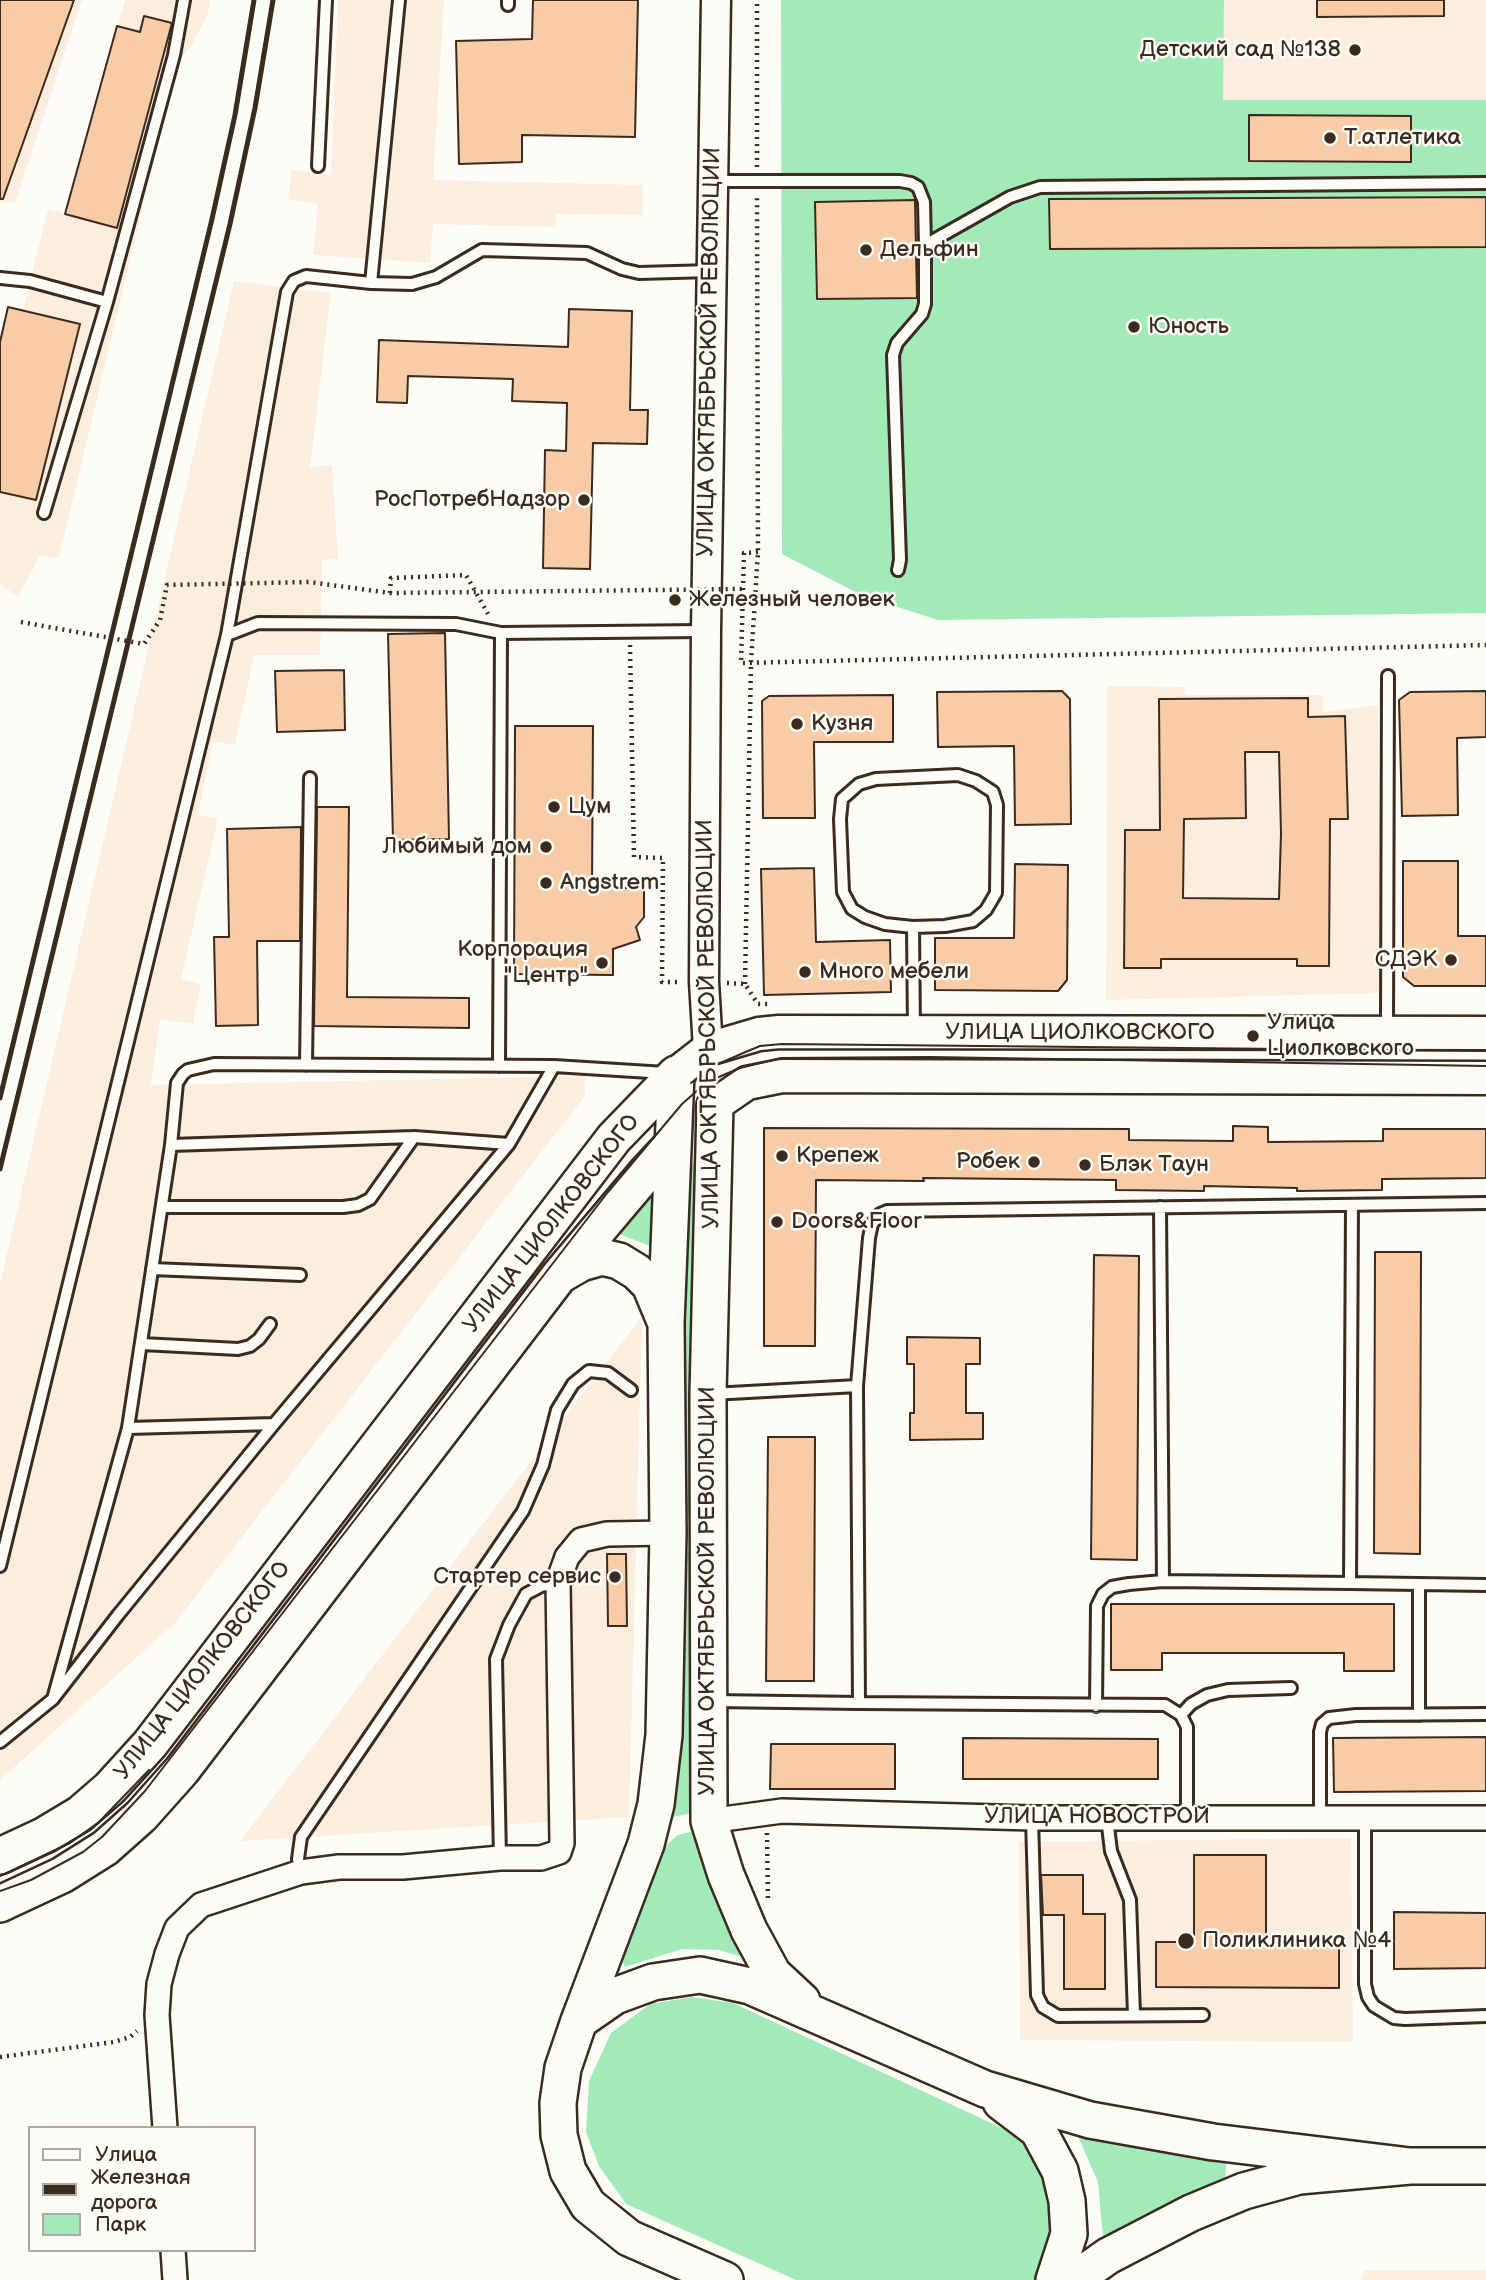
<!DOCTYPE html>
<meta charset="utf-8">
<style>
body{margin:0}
#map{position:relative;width:1486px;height:2280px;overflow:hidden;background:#fdfcf7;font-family:"Balsamiq Sans",sans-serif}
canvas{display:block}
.legend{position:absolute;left:28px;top:2126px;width:228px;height:126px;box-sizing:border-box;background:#fdfcf7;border:2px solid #afa8a0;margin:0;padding:9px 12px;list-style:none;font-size:21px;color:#3b2a1e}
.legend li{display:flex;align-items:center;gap:14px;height:35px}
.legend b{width:35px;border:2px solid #afa8a0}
</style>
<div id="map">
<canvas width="1486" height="2280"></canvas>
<ul class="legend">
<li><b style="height:9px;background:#fdfcf7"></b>Улица</li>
<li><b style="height:9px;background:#3b2a1e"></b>Железная дорога</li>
<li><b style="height:19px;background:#a2ebb9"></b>Парк</li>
</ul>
</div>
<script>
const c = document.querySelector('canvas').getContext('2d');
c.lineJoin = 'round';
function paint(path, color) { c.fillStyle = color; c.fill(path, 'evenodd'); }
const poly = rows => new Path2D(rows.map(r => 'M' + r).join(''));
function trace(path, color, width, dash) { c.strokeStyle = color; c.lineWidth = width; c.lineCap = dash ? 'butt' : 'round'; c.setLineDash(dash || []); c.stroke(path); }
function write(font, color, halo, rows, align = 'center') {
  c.font = font + ' "Balsamiq Sans",sans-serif'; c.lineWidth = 5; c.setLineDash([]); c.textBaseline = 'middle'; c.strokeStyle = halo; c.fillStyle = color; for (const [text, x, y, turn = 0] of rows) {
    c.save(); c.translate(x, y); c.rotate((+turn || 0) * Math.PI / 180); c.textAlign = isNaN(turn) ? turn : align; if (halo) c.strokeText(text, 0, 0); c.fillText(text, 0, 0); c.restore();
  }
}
paint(poly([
 [0,0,82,0,15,203,0,202],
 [125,0,210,0,208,14,189,50,178,59,59,558,40,555,18,597,0,584,0,342,8,306,23,310,48,209,65,214],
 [338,0,444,0,433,180,643,185,643,215,557,214,555,227,433,224,430,263,313,255,318,204,288,199,292,170,331,175],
 [1224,0,1486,0,1486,100,1222,100],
 [234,281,331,293,310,467,332,465,338,559,322,560,320,655,254,655,235,745,213,741,198,815,218,819,181,979,201,984,193,1024,160,1019,151,1085,585,1076,585,1096,175,1623,0,1780,0,1284],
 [1107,686,1184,687,1185,695,1323,695,1323,712,1378,705,1380,993,1106,1000],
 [642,1316,629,1817,240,1841],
 [1351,1838,1353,2042,1020,2040,1019,1842],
 [1364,2270,1486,2270,1486,2280,1361,2280]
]), '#fceedf');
paint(poly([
 [781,0,1224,0,1223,100,1486,100,1486,613,938,620,863,596,782,554],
 [682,1164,694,1165,701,1191,700,1514,686,1515],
 [651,1190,659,1204,656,1248,616,1233],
 [688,1550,699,1550,698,1812,672,1817,681,1757,684,1562],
 [698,1830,749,1959,719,1950,682,1949,625,1967,619,1955,663,1848,678,1835],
 [692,1997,733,2003,1017,2135,1041,2167,1054,2205,1052,2231,1045,2269,1037,2280,796,2280,626,2204,599,2166,586,2132,589,2081,611,2033,650,2004],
 [1077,2134,1227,2157,1225,2179,1103,2238,1098,2182]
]), '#a2ebb9');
const building = poly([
 [0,0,74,0,3,199,0,199,0,0],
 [533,0,638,0,635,137,522,135,522,162,459,164,456,41,532,39,533,0],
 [1317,0,1444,0,1444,16,1317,17,1317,0],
 [144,16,172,23,117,228,65,214,117,26,140,32,144,16],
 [1249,115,1411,116,1411,162,1249,161,1249,115],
 [1486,197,1486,247,1050,249,1049,199,1486,197],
 [915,200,917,298,817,299,815,202,915,200],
 [8,307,80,324,36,500,0,492,0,342,8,307],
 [569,309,632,311,630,410,648,410,647,444,593,443,590,569,543,568,545,450,566,451,567,403,512,401,513,379,408,376,407,403,377,402,379,340,568,347,569,309],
 [445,633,449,839,393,840,388,634,445,633],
 [344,670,345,730,277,732,275,671,344,670],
 [1062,691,1070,699,1071,824,1015,825,1014,746,938,747,937,692,1062,691],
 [1486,691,1486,737,1457,738,1458,815,1402,816,1399,700,1410,692,1486,691],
 [893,695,893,742,814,742,815,818,763,818,762,701,769,696,893,695],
 [1308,698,1308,717,1345,716,1348,819,1330,819,1329,966,1297,966,1297,959,1161,959,1161,968,1124,968,1125,830,1160,830,1159,699,1308,698],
 [1245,752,1279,752,1281,834,1279,899,1183,898,1184,819,1246,818,1245,752],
 [515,726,593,726,592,888,644,888,644,917,636,927,640,940,613,949,613,975,514,974,515,726],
 [317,807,349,807,347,997,469,998,469,1028,314,1026,317,807],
 [301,827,300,941,257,941,258,1025,216,1026,214,937,229,937,227,829,301,827],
 [1403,861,1458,861,1458,936,1486,936,1486,986,1414,986,1403,977,1403,861],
 [1015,864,1068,865,1067,980,1058,991,935,990,935,938,1014,938,1015,864],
 [814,868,816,942,890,940,891,992,764,995,761,869,814,868],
 [1233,1126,1268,1127,1268,1142,1383,1141,1383,1129,1486,1129,1486,1178,1382,1179,1382,1190,1297,1191,1297,1188,1204,1186,1204,1191,1116,1190,1116,1180,923,1178,924,1181,816,1180,815,1346,764,1346,764,1128,1129,1129,1129,1140,1233,1141,1233,1126],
 [1375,1252,1421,1252,1420,1554,1374,1553,1375,1252],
 [1094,1255,1139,1256,1137,1560,1091,1559,1094,1255],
 [907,1337,980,1338,980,1364,966,1364,966,1413,983,1413,983,1439,910,1440,910,1413,914,1413,914,1364,907,1364,907,1337],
 [768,1437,815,1437,814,1681,766,1681,768,1437],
 [607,1554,626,1554,627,1626,608,1626,607,1554],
 [1111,1604,1394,1604,1394,1671,1344,1671,1344,1653,1162,1653,1162,1670,1111,1670,1111,1604],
 [1486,1737,1486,1791,1334,1792,1333,1738,1486,1737],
 [963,1738,1158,1739,1158,1779,963,1779,963,1738],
 [771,1744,895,1744,895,1789,770,1789,771,1744],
 [1194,1855,1266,1855,1266,1943,1339,1943,1339,1988,1156,1987,1156,1942,1194,1942,1194,1855],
 [1041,1875,1083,1875,1083,1914,1105,1914,1105,1989,1064,1989,1064,1915,1043,1915,1041,1875],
 [1394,1912,1486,1913,1486,1968,1394,1969,1394,1912]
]);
paint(building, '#f8cca6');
trace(building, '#3b2a1e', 2);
const service = poly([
 [508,5,508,0],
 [318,166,326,0],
 [715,181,900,181,911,183,918,187,924,202,925,245,1010,197,1040,187,1486,183],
 [0,278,30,281,107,302],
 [371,283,399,0],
 [44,513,107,302,174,55,184,0],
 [898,570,900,560,893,355,897,343,922,314,925,304,925,245],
 [227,635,258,623,456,624,501,633,703,631],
 [913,927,885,924,865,917,852,909,843,892,840,819,842,799,859,784,876,779,958,775,976,781,993,792,997,805,996,893,986,910,973,921,945,926,913,927,914,1031],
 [1387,1030,1388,676],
 [306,1065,310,778],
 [499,1066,501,633],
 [171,1145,414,1137,509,1144],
 [162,1207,343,1207,358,1205,370,1199,414,1137],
 [1160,1207,1163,1581,1350,1583,1352,1205],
 [152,1269,300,1275],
 [142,1344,238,1349,250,1346,259,1339,270,1324],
 [712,1394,857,1386,869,1238,872,1224,880,1214,887,1211,1486,1203],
 [128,1428,274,1424],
 [0,1566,227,635,287,292,294,281,306,276,371,283,412,284,436,277,482,250,587,253,622,269,639,273,711,271],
 [1350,1583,1486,1585],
 [1419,1586,1419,1715],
 [53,1699,128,1428,171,1145,177,1083,183,1074,188,1070,214,1064,554,1066,666,1073],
 [713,1701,859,1703,857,1386],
 [859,1703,1165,1705,1181,1715,1187,1727,1187,1817],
 [1096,1706,1097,1606,1103,1594,1112,1587,1129,1584,1163,1581],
 [1181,1715,1191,1704,1207,1695,1228,1690,1291,1688],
 [0,1742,53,1699,118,1615,274,1424,509,1144,554,1066],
 [1032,1818,1037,1995,1043,2007,1058,2016,1203,2015],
 [1107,1818,1111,1851,1130,1900,1134,2015],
 [1320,1818,1320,1732,1322,1724,1329,1718,1356,1715,1486,1714],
 [1365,1818,1365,1984,1368,1997,1374,2006,1394,2018,1405,2019,1486,2016],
 [500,1858,496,1659,509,1625,526,1594,541,1586,558,1583],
 [301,1872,298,1859,301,1837,523,1511,543,1465,557,1410,573,1384,589,1371,608,1373,631,1390]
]);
const minor = poly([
 [709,1821,782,1811,1032,1818,1486,1818],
 [165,2128,157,2015,159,1984,167,1954,177,1928,201,1905,301,1872,339,1867,403,1867,500,1858,541,1858,559,1852,562,1843,558,1582,567,1557,581,1540,607,1534,668,1533],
 [173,2250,175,2280]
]);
const tertiary = poly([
 [708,1049,704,982,706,631,716,0]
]);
const secondary = poly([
 [676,1074,708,1049,759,1034,779,1032,1486,1033],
 [715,1105,747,1083,782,1076,1486,1078]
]);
const primary = poly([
 [715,1105,708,1394,709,1821,726,1875,749,1930,773,1974,802,2001],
 [562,1274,581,1263,602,1257,619,1261,637,1272,650,1285,665,1321],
 [0,1856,45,1835,80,1814,110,1788,150,1744,614,1138,676,1074],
 [0,1904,62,1875,105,1848,141,1816,182,1770,559,1276,646,1173,673,1144],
 [579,2021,646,1844,656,1804,664,1735,668,1533,666,1323,676,1074],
 [1001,2102,1038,2130,1060,2171,1067,2201,1069,2234,1054,2280],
 [725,2280,629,2238,588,2205,568,2171,559,2135,558,2103,563,2068,579,2021,615,1996,653,1982,700,1975,750,1986,985,2089,1090,2120,1213,2142,1410,2166],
 [1074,2280,1108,2256,1191,2213,1244,2191,1299,2176,1410,2166,1486,2166]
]);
trace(service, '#3b2a1e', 16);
trace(minor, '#3b2a1e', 28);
trace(tertiary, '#3b2a1e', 33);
trace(secondary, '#3b2a1e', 37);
trace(primary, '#3b2a1e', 40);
trace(poly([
 [757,167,757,0],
 [758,552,744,553,741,663,1486,645],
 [390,593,391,578,466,575,488,614],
 [630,645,634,857,663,858,662,982,680,982],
 [727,983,745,984,758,1004,771,1004],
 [745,984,751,662,758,552,757,197],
 [767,1833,768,1901],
 [0,2057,114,2042,130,2037,137,2031]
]), '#3b2a1e', 4.5, [2, 5]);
trace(service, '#fdfcf7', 10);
trace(minor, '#fdfcf7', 23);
trace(tertiary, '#fdfcf7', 28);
trace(secondary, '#fdfcf7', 32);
trace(primary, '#fdfcf7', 35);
trace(poly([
 [691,1083,711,1067,748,1051,760,1046,782,1044,1486,1051],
 [0,1876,70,1843,99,1822,149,1770],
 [0,1891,31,1880,83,1852,102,1837,145,1791,608,1192,682,1104,707,1082,740,1068,781,1058,930,1057,1486,1066]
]), '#3b2a1e', 2);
trace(poly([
 [0,1098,212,219,235,115,254,0],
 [0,1169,230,224,255,108,273,0]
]), '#3b2a1e', 5);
trace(poly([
 [21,622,144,644,160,620,167,585,309,582,390,593,742,589]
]), '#3b2a1e', 4.5, [2, 5]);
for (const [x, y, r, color] of [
 [1355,50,7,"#3b2a1e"],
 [1330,138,7,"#3b2a1e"],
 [866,250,7,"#3b2a1e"],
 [1134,327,7,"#3b2a1e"],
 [584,500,7,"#3b2a1e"],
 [675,600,7,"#3b2a1e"],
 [797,724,7,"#3b2a1e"],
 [554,807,7,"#3b2a1e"],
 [546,847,7,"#3b2a1e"],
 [546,883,7,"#3b2a1e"],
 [1451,960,7,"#3b2a1e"],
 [602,963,7,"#3b2a1e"],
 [805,972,7,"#3b2a1e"],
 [1253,1036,7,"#3b2a1e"],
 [782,1156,7,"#3b2a1e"],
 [1034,1162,7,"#3b2a1e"],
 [1085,1165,7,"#3b2a1e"],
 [777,1222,7,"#3b2a1e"],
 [615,1577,7,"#3b2a1e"],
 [1186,1941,9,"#3b2a1e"]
]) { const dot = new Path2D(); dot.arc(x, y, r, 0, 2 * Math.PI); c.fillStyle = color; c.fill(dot); trace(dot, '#fdfcf7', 2.5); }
write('23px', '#3b2a1e', '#fdfcf7', [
 ["Детский сад №138",1341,50,"right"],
 ["Т.атлетика",1344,138],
 ["Дельфин",880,250],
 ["Юность",1148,327],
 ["РосПотребНадзор",570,500,"right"],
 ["Железный человек",689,600],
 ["Кузня",811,724],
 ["Цум",568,807],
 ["Любимый дом",532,847,"right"],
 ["Angstrem",560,883],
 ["Корпорация",588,950,"right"],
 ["\"Центр\"",588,976,"right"],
 ["СДЭК",1437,960,"right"],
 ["Много мебели",819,972],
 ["Улица",1267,1023],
 ["Циолковского",1267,1049],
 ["Крепеж",796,1156],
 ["Робек",1020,1162,"right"],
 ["Блэк Таун",1099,1165],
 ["Doors&Floor",791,1222],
 ["Стартер сервис",601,1577,"right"],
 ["Поликлиника №4",1202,1941]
], 'left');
write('23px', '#3b2a1e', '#fdfcf7', [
 ["УЛИЦА ОКТЯБРЬСКОЙ РЕВОЛЮЦИИ",710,352,-89],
 ["УЛИЦА ОКТЯБРЬСКОЙ РЕВОЛЮЦИИ",709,1024,-91],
 ["УЛИЦА ЦИОЛКОВСКОГО",1080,1033],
 ["УЛИЦА ЦИОЛКОВСКОГО",552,1224,-52],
 ["УЛИЦА ОКТЯБРЬСКОЙ РЕВОЛЮЦИИ",708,1591,-90],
 ["УЛИЦА ЦИОЛКОВСКОГО",203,1671,-52],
 ["УЛИЦА НОВОСТРОЙ",1097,1817]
]);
</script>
